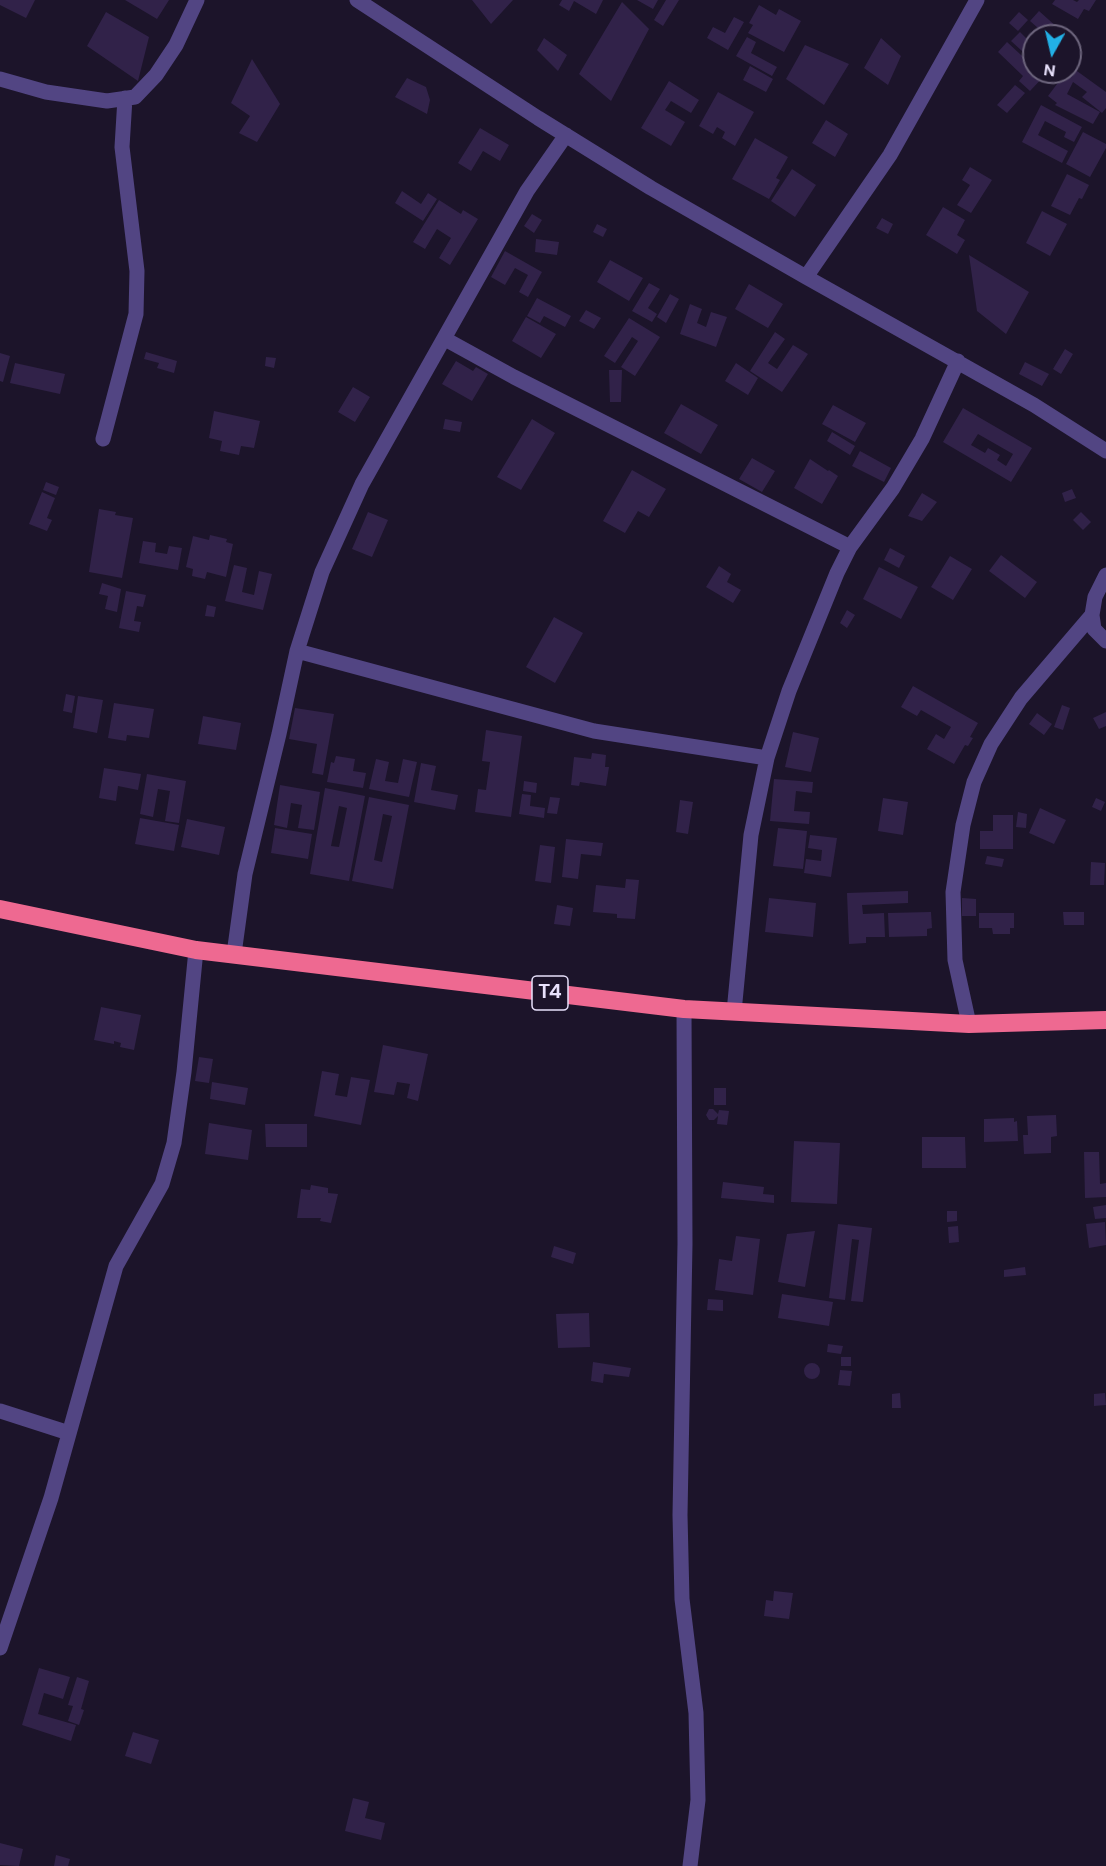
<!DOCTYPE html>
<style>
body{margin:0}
#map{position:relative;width:1106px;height:1866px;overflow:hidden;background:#1c142a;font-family:"DM Sans",sans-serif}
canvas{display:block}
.north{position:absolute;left:1022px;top:24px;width:60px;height:60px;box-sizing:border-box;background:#1c142a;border:2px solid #6e667e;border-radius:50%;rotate:188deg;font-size:16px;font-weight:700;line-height:24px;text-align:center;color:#e8e1fc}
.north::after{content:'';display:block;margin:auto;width:21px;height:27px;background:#22b0e6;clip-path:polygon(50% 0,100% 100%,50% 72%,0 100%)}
</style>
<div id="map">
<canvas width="1106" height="1866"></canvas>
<div class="north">N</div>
</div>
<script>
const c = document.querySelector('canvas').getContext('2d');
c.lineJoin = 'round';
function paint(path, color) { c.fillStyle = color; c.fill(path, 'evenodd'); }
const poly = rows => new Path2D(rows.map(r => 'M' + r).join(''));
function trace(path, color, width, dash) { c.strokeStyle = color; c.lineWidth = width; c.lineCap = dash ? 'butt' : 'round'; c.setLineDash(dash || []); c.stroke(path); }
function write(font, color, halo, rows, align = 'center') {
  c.font = font + ' "DM Sans",sans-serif'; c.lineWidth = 4.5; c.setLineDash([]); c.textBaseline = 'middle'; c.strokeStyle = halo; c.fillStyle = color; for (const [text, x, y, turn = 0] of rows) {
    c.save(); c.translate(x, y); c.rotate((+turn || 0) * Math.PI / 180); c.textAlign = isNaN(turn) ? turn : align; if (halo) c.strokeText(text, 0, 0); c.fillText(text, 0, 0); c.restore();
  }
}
paint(poly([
 [0,0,35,0,26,18,0,5],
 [125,0,169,0,157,19],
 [472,0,513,0,491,24],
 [562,0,603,0,596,14,574,1,569,11,559,5],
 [637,0,658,0,653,9],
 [666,0,679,0,663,26,654,20],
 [1055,0,1073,0,1077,2,1079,0,1096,0,1089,11,1084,9,1078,19,1052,4],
 [622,2,649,29,611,101,579,74],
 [759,5,776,15,779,9,801,21,784,52,748,33,753,25,749,23],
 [1039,11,1067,36,1047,36,1030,21],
 [106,12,149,37,138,81,87,46],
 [1019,12,1028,20,1018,31,1009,23],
 [734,17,744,22,728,50,707,38,713,27,725,33],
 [1020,32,1034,46,1033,61,1011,41],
 [747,37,756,42,751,53,777,67,772,76,736,56],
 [544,38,567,55,558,71,537,50],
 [881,38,901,56,888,85,864,68],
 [1007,42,1033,66,1034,64,1034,72,1048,72,1030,91,1019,81,1023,76,998,52],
 [805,45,849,64,824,105,786,79],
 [252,59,280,104,257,142,239,133,250,116,231,103],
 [750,66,773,79,766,92,743,80],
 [1070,66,1106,92,1106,108,1102,113,1082,97,1087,92,1073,82,1067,94,1100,112,1093,124,1055,105,1057,103,1048,96,1066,72,1070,72],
 [407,78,426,87,430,100,427,114,395,97],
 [669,81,699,100,691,113,671,101,665,110,685,122,671,146,641,128],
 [1015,85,1025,93,1007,113,997,105],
 [718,92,754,112,735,146,722,138,725,132,717,127,713,134,699,126],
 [1041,105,1082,127,1074,142,1064,137,1066,132,1045,121,1038,135,1068,151,1062,163,1022,142],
 [826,120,848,134,835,157,812,143],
 [480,128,509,145,500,161,483,151,471,171,458,163],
 [1083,132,1106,144,1106,148,1090,177,1066,164],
 [755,138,788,157,776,178,780,180,769,199,732,179],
 [970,167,992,180,971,213,957,205,970,185,962,180],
 [792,169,816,185,795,217,771,201],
 [1067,174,1089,185,1082,199,1079,198,1070,215,1051,206],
 [402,191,421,204,428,193,437,199,423,221,395,203],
 [439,200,461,214,463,210,478,219,450,265,439,258,451,238,437,229,425,249,413,242],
 [943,207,965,220,957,235,965,240,957,254,926,235],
 [1042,211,1067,224,1050,256,1026,243],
 [532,214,542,220,534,233,524,226],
 [882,218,893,224,888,234,876,228],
 [597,224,607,229,603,237,593,232],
 [536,239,559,242,557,255,535,252],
 [505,251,542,272,528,297,519,292,528,275,515,268,505,285,491,277],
 [969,255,1029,292,1006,334,977,311],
 [610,260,643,278,629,301,597,282],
 [649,283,660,289,648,308,657,314,652,322,632,311],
 [749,284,783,304,768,328,735,309],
 [670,294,679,299,666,323,657,317],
 [537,298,571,316,565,327,544,316,540,323,527,316],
 [690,304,702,309,697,323,706,327,711,312,727,317,716,347,680,334],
 [586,310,601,318,594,329,579,321],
 [526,317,556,334,541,358,512,341],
 [629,318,660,337,635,376,621,367,638,341,632,337,615,363,604,356],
 [775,332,785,339,768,363,777,369,793,345,808,354,782,392,750,371],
 [1065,349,1073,354,1061,374,1053,369],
 [146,352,177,361,174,373,157,368,159,363,144,359],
 [0,353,10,356,3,382,0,381],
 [266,357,276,358,274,368,265,366],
 [456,361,473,371,476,367,488,374,472,401,442,384],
 [1025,362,1049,374,1042,386,1019,374],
 [15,363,65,374,60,394,10,383],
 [736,363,758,378,748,395,725,381],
 [609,370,622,370,621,402,610,402],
 [353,387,370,397,355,422,338,412],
 [681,404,718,425,701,454,664,433],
 [833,405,866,423,855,442,822,424],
 [963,408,1032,448,1011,482,943,442],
 [978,434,1013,454,1006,466,997,460,1000,455,988,448,985,453,971,445],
 [214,411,260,421,254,448,241,446,239,455,220,451,222,441,209,438],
 [445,419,462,422,460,432,443,429],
 [532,419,555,433,521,490,497,477],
 [832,432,855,446,850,455,827,441],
 [860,451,891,468,884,482,852,466],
 [752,458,775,471,762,492,739,479],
 [810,459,828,471,829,470,838,476,822,504,794,488],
 [632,470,666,489,649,517,638,511,625,533,603,521],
 [46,482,59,487,56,495,43,490],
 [1072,489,1076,498,1065,502,1062,493],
 [42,492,55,498,47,518,52,520,47,531,29,524],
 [922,493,937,502,922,521,908,516],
 [99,509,116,512,115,515,133,518,122,578,89,572],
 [368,512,388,520,372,557,352,549],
 [1081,512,1091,522,1083,530,1073,520],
 [210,535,227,539,226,542,233,544,226,577,207,572,205,579,192,576,193,569,186,567,193,536,209,540],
 [143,541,156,543,155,552,167,554,169,546,182,548,178,570,139,563],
 [890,548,905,556,899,568,884,560],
 [1001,555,1037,582,1025,598,989,571],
 [950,556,972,569,953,600,931,587],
 [234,565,247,568,242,592,254,595,259,571,272,574,263,610,225,601],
 [719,566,731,574,727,582,741,590,733,603,706,587],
 [879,567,918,587,901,619,863,599],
 [102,583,121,589,117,612,105,609,108,596,99,594],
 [126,591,146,595,143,607,137,606,134,621,141,622,139,632,119,628],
 [207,605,216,607,214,617,205,616],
 [847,610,855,615,847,628,840,623],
 [554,617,583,633,555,683,526,667],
 [913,686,978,723,970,737,973,738,968,746,965,745,954,764,927,749,936,734,944,739,951,727,921,710,917,716,901,707],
 [66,694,75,696,72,713,63,711],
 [78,696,103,700,97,733,73,728],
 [114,703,154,709,149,738,127,735,126,741,108,738],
 [1062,705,1070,708,1063,730,1054,727],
 [295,708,334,714,323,775,312,773,317,744,289,739],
 [1106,712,1106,726,1099,729,1093,718],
 [1037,713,1052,724,1044,735,1029,724],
 [203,716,241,723,236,750,198,744],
 [486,730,522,736,511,817,475,812,478,789,486,790,490,762,482,761],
 [793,732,819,738,811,772,785,767],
 [592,753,606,755,605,767,609,767,606,786,580,782,579,786,571,785,574,757,591,759],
 [336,756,355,759,353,771,366,773,363,788,327,782,331,762,334,763],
 [376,759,389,762,385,781,398,783,403,759,417,762,409,797,369,789],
 [421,763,436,766,431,790,458,795,455,810,414,802],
 [104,768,141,774,138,790,118,786,116,801,99,798],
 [147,774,186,781,179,823,165,821,170,791,158,789,153,817,140,814],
 [774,779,813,782,812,793,796,791,794,811,810,812,809,824,770,821],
 [524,781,537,783,536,793,523,791],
 [280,785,320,792,314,830,298,828,302,805,291,803,287,828,274,825],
 [325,788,365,796,349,881,310,874],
 [339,806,347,808,339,847,331,846],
 [522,794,531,795,530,806,545,808,544,818,519,814],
 [369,797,409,805,393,889,352,881],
 [383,814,392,816,382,862,374,860],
 [550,797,560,798,557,814,547,813],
 [883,798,908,802,903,835,878,831],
 [1096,798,1105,802,1101,811,1092,807],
 [680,800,693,802,688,834,676,832],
 [1040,808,1066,820,1054,844,1029,833],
 [1018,812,1027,814,1026,828,1016,827],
 [993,815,1013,815,1013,849,980,849,980,831,993,831],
 [140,818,179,825,174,851,135,844],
 [187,819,225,827,219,855,181,847],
 [275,828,312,834,308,859,271,853],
 [778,828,807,831,803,869,773,866],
 [810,835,837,838,831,877,804,873,806,859,821,861,822,850,808,848],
 [566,839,603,843,601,856,581,854,578,879,562,877],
 [540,845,555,847,551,883,535,881],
 [987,856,1004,859,1002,867,985,864],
 [1091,862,1105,863,1104,885,1090,885],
 [626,879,639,880,635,919,617,918,617,914,593,912,596,885,625,888],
 [908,891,908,903,862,905,863,914,884,913,885,937,866,937,866,943,849,944,847,893],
 [769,898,816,903,813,937,765,932],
 [962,898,976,899,976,916,962,916],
 [557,905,573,908,570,926,554,924],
 [931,912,932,928,927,929,927,936,889,937,888,913],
 [1063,912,1084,912,1084,925,1064,925],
 [979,913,1014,913,1014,928,1010,928,1010,934,993,934,992,928,979,928],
 [101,1007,141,1015,134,1050,120,1047,121,1043,114,1041,114,1044,94,1040],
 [383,1045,428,1054,418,1101,407,1098,410,1084,397,1082,394,1095,374,1092],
 [199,1057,213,1059,209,1083,195,1081],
 [322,1071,339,1074,335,1095,347,1097,351,1077,370,1080,361,1125,314,1116],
 [212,1082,248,1088,245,1105,210,1099],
 [714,1088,726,1088,726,1105,714,1105],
 [709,1109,713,1109,718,1114,719,1110,729,1111,727,1125,717,1124,718,1116,714,1120,709,1120,706,1115],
 [1056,1115,1057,1136,1051,1137,1051,1153,1024,1154,1023,1135,1028,1135,1027,1116],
 [1014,1118,1014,1122,1017,1121,1018,1141,984,1142,984,1119],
 [209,1123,252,1130,248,1160,205,1154],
 [265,1124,307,1124,307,1147,266,1147],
 [922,1137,965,1137,966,1168,922,1168],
 [794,1141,840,1143,837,1204,791,1202],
 [1084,1152,1099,1152,1100,1184,1106,1183,1106,1197,1085,1198],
 [723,1182,764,1187,763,1194,774,1195,774,1203,721,1198],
 [311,1185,328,1188,328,1193,338,1194,331,1223,320,1221,321,1218,297,1218,301,1189,310,1190],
 [1106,1205,1106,1218,1095,1219,1093,1207],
 [947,1211,957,1211,957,1221,947,1222],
 [1105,1222,1106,1245,1089,1248,1086,1224],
 [838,1224,872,1228,863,1302,851,1301,859,1240,852,1239,845,1300,829,1298],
 [958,1226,959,1242,949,1243,948,1227],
 [815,1231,805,1287,778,1282,787,1234],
 [736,1236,760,1239,753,1295,715,1290,719,1259,732,1261],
 [554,1246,576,1253,573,1264,551,1257],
 [1025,1267,1026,1275,1004,1277,1004,1270],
 [782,1294,833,1302,829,1326,778,1318],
 [708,1299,723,1300,723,1311,707,1310],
 [589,1313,590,1347,558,1348,556,1314],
 [828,1344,843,1346,841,1354,827,1352],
 [841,1357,851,1357,851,1366,841,1366],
 [593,1362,631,1368,629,1377,604,1374,603,1383,591,1381],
 '804 1371a8 8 0 1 1 16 0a8 8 0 1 1-16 0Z',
 [840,1370,852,1371,850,1386,838,1385],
 [900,1393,901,1408,892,1408,892,1394],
 [1105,1393,1106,1405,1094,1406,1094,1394],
 [774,1591,793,1593,789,1619,764,1616,766,1600,773,1601],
 [39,1668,70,1677,63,1699,44,1693,38,1714,76,1725,71,1741,22,1725],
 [77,1677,89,1681,81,1709,84,1710,79,1725,68,1721,73,1706,68,1705],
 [133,1732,159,1740,151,1764,125,1756],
 [353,1798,369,1802,365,1818,385,1823,381,1840,345,1831],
 [0,1843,23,1849,19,1866,0,1865],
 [56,1855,70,1859,68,1866,54,1866]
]), '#312249');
trace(poly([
 [357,0,538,118,651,188,806,277,1034,405,1106,451],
 [0,79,46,92,107,101,135,97,156,75,176,45,197,0],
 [806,277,890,155,977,0],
 [445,339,514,377,850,547],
 [103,439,136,314,137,271,122,147,125,98],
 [1106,575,1095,597,1092,615,1094,629,1106,641],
 [297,651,594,731,767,758],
 [234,954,245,874,279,734,297,651,322,572,362,484,527,191,566,135],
 [684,1009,685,1244,680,1515,682,1599,696,1713,698,1800,690,1866],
 [734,1012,751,835,767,758,789,691,837,573,850,547,893,488,922,439,958,361],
 [969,1024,955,960,953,892,963,825,974,782,991,744,1021,698,1092,615],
 [0,1411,69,1433],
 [0,1648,51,1498,116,1266,162,1184,174,1143,184,1072,196,950]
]), '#524583', 15);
trace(poly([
 [0,909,196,950,684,1009,969,1024,1106,1020]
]), '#ee6991', 18);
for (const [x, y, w] of [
 [550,993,36]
]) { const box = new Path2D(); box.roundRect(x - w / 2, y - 17, w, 34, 4.5); c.fillStyle = '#1c142a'; c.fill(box); trace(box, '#e8e1fc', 1.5); }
write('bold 20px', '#e8e1fc', null, [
 ["T4",550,993]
]);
</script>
